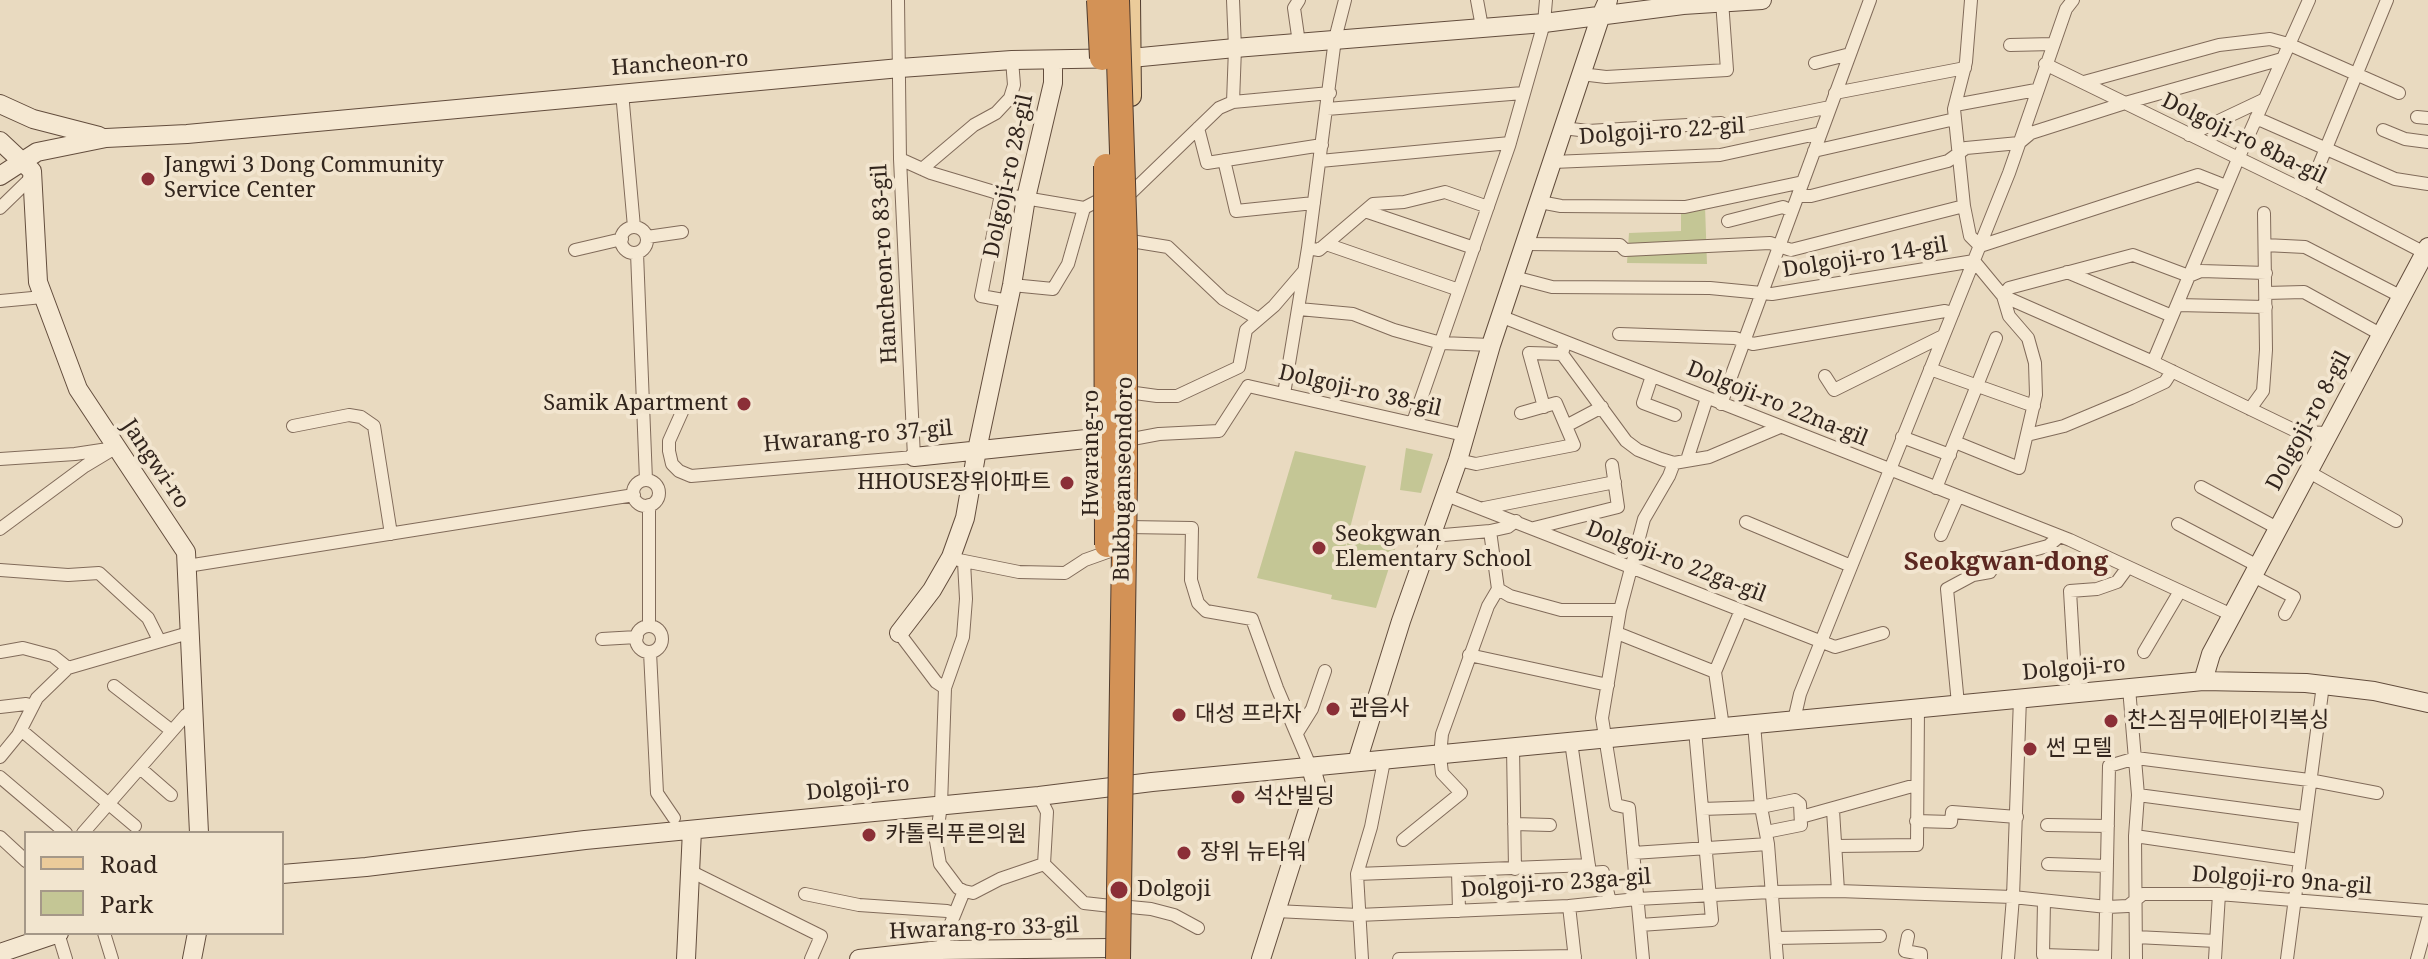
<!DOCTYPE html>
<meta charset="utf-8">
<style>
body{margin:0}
#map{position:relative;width:2428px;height:959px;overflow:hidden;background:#e9dac0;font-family:"Noto Serif",serif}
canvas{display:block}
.legend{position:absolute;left:24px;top:831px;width:260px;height:104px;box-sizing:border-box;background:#f2e5cf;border:2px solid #a59888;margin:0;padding:10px 14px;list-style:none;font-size:24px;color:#32251d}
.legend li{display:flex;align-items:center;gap:16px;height:40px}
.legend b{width:40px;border:2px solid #a59888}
</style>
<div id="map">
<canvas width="2428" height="959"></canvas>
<ul class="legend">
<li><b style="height:10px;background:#ebcb9a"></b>Road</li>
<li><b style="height:22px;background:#c4c695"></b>Park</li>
</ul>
</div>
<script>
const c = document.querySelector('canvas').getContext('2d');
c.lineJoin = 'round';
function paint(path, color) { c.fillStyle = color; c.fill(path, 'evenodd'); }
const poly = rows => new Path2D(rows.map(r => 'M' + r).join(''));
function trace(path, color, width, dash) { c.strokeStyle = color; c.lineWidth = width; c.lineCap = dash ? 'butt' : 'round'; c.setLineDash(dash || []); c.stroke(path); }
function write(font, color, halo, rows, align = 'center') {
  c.font = font + ' "Noto Serif","Noto Sans KR",serif'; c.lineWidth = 8; c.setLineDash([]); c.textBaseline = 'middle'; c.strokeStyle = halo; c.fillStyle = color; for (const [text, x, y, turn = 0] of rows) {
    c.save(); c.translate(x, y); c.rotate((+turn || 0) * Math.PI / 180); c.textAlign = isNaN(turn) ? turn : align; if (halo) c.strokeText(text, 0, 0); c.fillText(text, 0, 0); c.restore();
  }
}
paint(poly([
 [1705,206,1707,264,1627,263,1629,233,1681,231,1681,211],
 [1406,448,1433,454,1421,493,1400,490],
 [1295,451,1366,466,1340,567,1352,529,1397,543,1376,608,1331,599,1332,595,1257,578]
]), '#c4c695');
const street = poly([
 [1299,0,1294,8,1299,43],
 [1477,0,1482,27],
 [1971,0,1966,62,1954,109,1964,206,1970,236,1980,246,2198,175,2226,186],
 [2010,45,2053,44],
 [1815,63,1850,54],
 [2045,64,2308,192,2425,253],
 [1581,74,1606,77,1727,70,1722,1],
 [2084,82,2219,45,2270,39,2288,44,2399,93],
 [622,92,634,227],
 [1835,93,1965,68],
 [1233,102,1330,93],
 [1955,105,2036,90],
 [1327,109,1523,93],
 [2417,117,2428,118],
 [2256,118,2395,179,2428,184],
 [1198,128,1207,163,1322,145],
 [1563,128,1588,131,1721,123,1722,129,1830,107],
 [2383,130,2405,139,2428,142],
 [2189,135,2263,100],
 [1814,151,1955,119],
 [900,159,931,173,1001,194,1084,208],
 [1224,160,1236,211,1314,203],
 [1320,161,1510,143],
 [1553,162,1720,155,1821,133],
 [922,169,974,125,996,113,1010,98,1014,85,1012,60],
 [1132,192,1219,108,1233,102,1235,48,1233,0],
 [2308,192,2387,0],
 [1001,194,981,296,1009,301],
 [1798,196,1811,196,1948,161,1966,148,2019,143,2031,133,2125,103,2282,59],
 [1540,202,1561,206,1685,207,1803,182],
 [0,208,33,176],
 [1365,211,1474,248],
 [1728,221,1783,207,1792,211],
 '621 240a13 13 0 1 1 26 0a13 13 0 1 1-26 0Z',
 [647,237,682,232],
 [1131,241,1168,247,1223,299,1257,318],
 [1326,244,1459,290],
 [1526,244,1620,245,1625,250,1770,243,1791,250,1964,206],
 [2265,245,2305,247,2402,297],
 [1308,248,1319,250,1373,204,1404,202,1445,192,1488,207],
 [575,250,622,239],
 [637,253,646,480],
 [2067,272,2172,316],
 [1514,277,1552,287,1710,288,1772,294,1974,261,2003,296,2153,362,2298,432,2329,433],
 [1012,285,1053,289,1068,264,1084,208,1109,195],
 [2266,293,2304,292,2382,335],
 [0,301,43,297],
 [2177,305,2266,307],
 [1299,309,1353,314,1394,330,1441,343,1491,345],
 [1500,316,2070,540,2232,615],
 [1619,334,1735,338,1753,344,1945,311,1953,313],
 [1565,342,1562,354,1626,441,1638,450,1661,459,1674,463,1709,457,1780,427],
 [2153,362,2238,159,2309,0],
 [1930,369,2034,406],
 [1652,376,1643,403,1675,415],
 [1825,376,1834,390,1943,336],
 [1248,386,1464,435],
 [1128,392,1157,396,1177,396,1239,367,1246,330,1274,306,1304,271],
 [1284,394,1308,248,1335,39,1345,0],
 [686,403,669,441,669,451,672,464,679,471,691,476,914,457,900,159,898,0],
 [1721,404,1870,0],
 [1544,407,1529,353,1562,354],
 [2250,409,2263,391,2266,350,2264,213],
 [1413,422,1509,146,1544,23,1546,0],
 [293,426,349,415,361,417,374,426,391,534],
 [1566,426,1602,407],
 [2027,435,2064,426,2131,398,2165,382,2172,371],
 [1902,437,1950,455],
 [1127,440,1159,434,1219,431,1248,386],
 [1955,442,2019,468,2036,395,2035,363,2028,338,2009,316,2003,296,2009,288,2133,255,2189,276,2201,271,2266,273],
 [0,459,75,454,108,449],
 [1458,460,1476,464,1574,445,1556,403,1521,413],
 [1687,460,1707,398],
 [2309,472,2396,521],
 '633 493a13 13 0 1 1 26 0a13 13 0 1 1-26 0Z',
 [2201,487,2279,529],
 [1936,488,1996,338],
 [1446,495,1835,647,1883,633],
 [1484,508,1615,482],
 [1746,522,1851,566],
 [2178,524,2258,566],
 [1128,527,1192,528,1191,580,1198,603,1206,611,1252,619,1277,688,1311,768],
 [1534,528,1618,507,1612,465],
 [0,529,85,466,115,448],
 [1490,531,1498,589,1510,596,1561,610,1620,610],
 [1941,535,1958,496],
 [1432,536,1490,531,1508,527,1516,521],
 [959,560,1019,572,1065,573,1085,560,1113,550],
 [187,566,634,495],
 [0,570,68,575,99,573,148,618,159,640],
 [2253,576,2294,597,2285,614],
 [649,626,649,505],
 '636 639a13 13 0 1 1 26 0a13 13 0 1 1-26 0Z',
 [899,633,936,682,945,688],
 [1617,633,1715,672],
 [602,639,637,637],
 [0,652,23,648,53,656,68,668],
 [650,652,657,793,674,818],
 [2144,652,2180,591],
 [1469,655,1608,685],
 [114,686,172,731],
 [2129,688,2138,795,2135,836,2136,959],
 [2076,693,2070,591,2097,589,2117,582,2128,567],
 [1958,704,1947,589,1973,575,1990,572,1996,560,2048,546,2060,536],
 [0,707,26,704,33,706],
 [1794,720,1800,694,2009,173,2066,9,2073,0],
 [1754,724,1761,807,1768,844,1777,959],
 [1723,727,1715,672,1741,610],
 [21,730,135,826],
 [1297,733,1312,709,1325,671],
 [1571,742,1590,873,1603,872,1610,902],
 [1513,748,1515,869],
 [0,757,18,735,37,698,68,668,192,632],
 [140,768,171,795],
 [0,777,66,833],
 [2138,795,2304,817],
 [1039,796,1047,812,1044,864,1084,903,1111,906],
 [1702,809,1761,807,1795,800,1800,804,1801,825,1766,832],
 [1833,810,1838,891],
 [1801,817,1916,785],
 [1916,821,1951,822,1952,812,2017,817],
 [1514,824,1550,825],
 [2047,825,2108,826],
 [83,833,186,715,195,711],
 [2135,836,2299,860],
 [0,837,26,861],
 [1403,840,1461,793,1442,773,1440,756,1442,734,1488,606,1498,589],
 [1836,846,1917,845,1918,708],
 [1633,853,1768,844],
 [2048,864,2107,866],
 [690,871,821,936,811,959],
 [1458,871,1459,911],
 [1357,874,1589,865],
 [964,891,958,888,940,864,936,841,941,805,945,688,963,637,966,599,964,562],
 [964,891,973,893,1000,879,1044,864],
 [805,894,859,905,947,911,954,914],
 [2044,901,2043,955,2105,957],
 [1569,906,1575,959],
 [1130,907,1151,909,1174,915,1198,928],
 [1276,911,1358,915,1569,906,1637,899,1771,892,1838,891,2013,897,2107,907,2128,906,2143,894,2219,894,2428,911],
 [1640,925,1712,920,1695,730],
 [58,933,66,959],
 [104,933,112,959],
 [1908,936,1905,951,1921,954,1921,959],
 [2136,937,2216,941],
 [1776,938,1880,936],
 [938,955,964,891],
 [1362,959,1357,874,1371,827,1384,761],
 [1399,959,1575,956],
 [1643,959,1629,808,1616,805,1602,718,1620,610,1644,519,1669,476,1674,463],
 [2008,959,2013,897,2020,698],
 [2105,959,2109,766,2136,758,2309,780,2377,793],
 [2215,959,2219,894],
 [2287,959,2323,685],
 [2417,959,2428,919]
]);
const secondary = poly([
 [0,104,33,119,99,136],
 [0,141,32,171,38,282,78,389,186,552,199,833],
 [0,176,37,152,106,138,187,134,900,68,1012,60,1131,58,1235,48,1544,23,1683,5,1762,0],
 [914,457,1086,439,1116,440],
 [899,633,932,590,951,557,965,518,977,450,1012,285,1026,198,1053,83,1053,60],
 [2203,681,2211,654,2232,615,2428,247],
 [1357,762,1401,621,1458,460,1491,345,1600,18,1608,0],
 [282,874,366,867,585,840,1039,796,1152,782,2203,681,2306,683,2374,691,2428,703],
 [0,953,59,933],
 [192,959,197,933],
 [686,959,692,830],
 [859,959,940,950,1110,948],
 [1261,959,1316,785,1311,768]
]);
const primary = poly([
 [1130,0,1131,96]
]);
trace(street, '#816b5a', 14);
trace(secondary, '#634d3d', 20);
trace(primary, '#4f3b2e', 22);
trace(street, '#f5e8d2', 12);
trace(secondary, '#f5e8d2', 18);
trace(primary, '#ebcb9a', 20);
const highwayBridge = poly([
 [1099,0,1102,58],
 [1117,0,1125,243,1125,480,1118,959],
 [1106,166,1107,545]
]);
trace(highwayBridge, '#4f3b2e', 26, []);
trace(highwayBridge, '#d39256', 24);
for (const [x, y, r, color] of [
 [148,179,8,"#8b2f37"],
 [744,404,8,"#8b2f37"],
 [1067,483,8,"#8b2f37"],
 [1319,548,8,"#8b2f37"],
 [1333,709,8,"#8b2f37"],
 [1179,715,8,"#8b2f37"],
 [2111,721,8,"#8b2f37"],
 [2030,749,8,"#8b2f37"],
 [1238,797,8,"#8b2f37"],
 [869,835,8,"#8b2f37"],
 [1184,853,8,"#8b2f37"],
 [1119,890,10,"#8b2f37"]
]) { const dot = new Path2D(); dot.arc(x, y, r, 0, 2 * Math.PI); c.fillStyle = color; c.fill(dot); trace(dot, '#f2e5cf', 3); }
write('22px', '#32251d', '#f2e5cf', [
 ["Hancheon-ro",680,64,-4],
 ["Dolgoji-ro 22-gil",1662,132,-4],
 ["Dolgoji-ro 8ba-gil",2244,139,26],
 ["Dolgoji-ro 28-gil",1009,176,-78],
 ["Dolgoji-ro 14-gil",1865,258,-9],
 ["Hancheon-ro 83-gil",885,264,-93],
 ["Dolgoji-ro 38-gil",1360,391,13],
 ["Dolgoji-ro 22na-gil",1777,404,22],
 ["Dolgoji-ro 8-gil",2309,421,-62],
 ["Hwarang-ro 37-gil",858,437,-5],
 ["Hwarang-ro",1092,453,-90],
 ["Jangwi-ro",155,464,56],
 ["Bukbuganseondoro",1124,479,-89],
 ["Dolgoji-ro 22ga-gil",1676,562,21],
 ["Dolgoji-ro",2074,669,-5],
 ["Dolgoji-ro",858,789,-5],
 ["Dolgoji-ro 9na-gil",2282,881,4],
 ["Dolgoji-ro 23ga-gil",1556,884,-4],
 ["Hwarang-ro 33-gil",984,929,-2]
]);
write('22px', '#32251d', '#f2e5cf', [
 ["Jangwi 3 Dong Community",164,166],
 ["Service Center",164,191],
 ["Samik Apartment",728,404,"right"],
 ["HHOUSE장위아파트",1051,483,"right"],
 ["Seokgwan",1335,535],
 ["Elementary School",1335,560],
 ["관음사",1349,709],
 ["대성 프라자",1195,715],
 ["찬스짐무에타이킥복싱",2127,721],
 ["썬 모텔",2046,749],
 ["석산빌딩",1254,797],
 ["카톨릭푸른의원",885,835],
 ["장위 뉴타워",1200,853],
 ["Dolgoji",1137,890]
], 'left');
write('bold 26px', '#5b2720', '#f2e5cf', [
 ["Seokgwan-dong",2006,563]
]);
</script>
